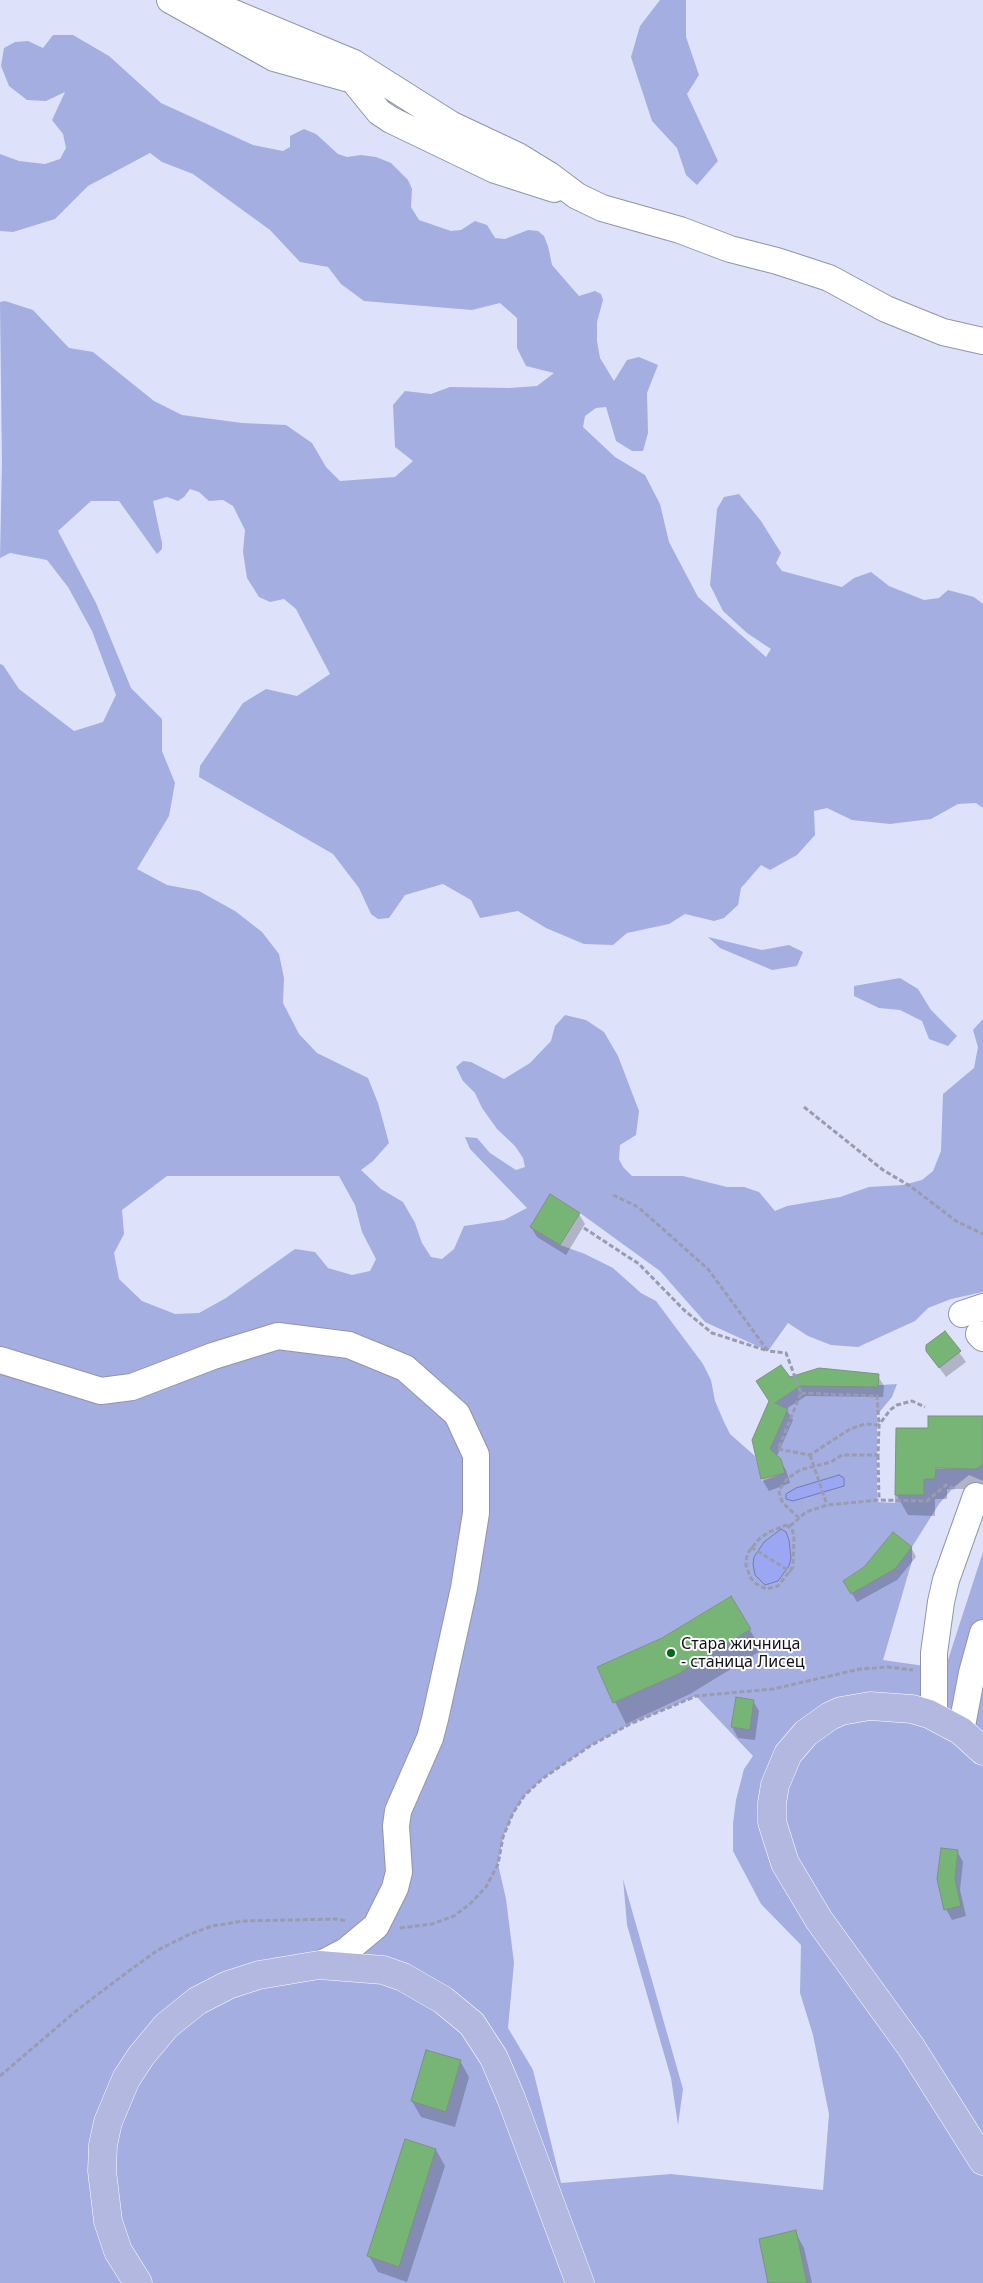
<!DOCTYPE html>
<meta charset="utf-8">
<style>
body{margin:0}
canvas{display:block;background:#dde1f9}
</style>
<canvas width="983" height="2283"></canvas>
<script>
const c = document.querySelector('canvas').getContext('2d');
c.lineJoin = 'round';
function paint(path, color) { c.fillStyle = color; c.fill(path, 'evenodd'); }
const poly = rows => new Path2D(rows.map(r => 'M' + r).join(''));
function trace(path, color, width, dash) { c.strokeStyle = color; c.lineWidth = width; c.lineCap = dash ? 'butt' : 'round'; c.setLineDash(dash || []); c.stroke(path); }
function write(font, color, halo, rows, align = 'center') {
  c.font = font + ' "Noto Sans",sans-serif'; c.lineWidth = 4; c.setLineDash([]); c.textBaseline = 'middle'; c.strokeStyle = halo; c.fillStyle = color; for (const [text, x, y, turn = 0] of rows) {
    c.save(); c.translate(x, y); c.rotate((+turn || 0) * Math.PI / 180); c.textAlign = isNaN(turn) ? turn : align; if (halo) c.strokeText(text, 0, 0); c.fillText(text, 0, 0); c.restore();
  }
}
paint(poly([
 [660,0,686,0,686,37,699,75,687,94,718,161,697,185,686,175,677,148,652,121,631,57,640,26],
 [53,35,73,35,109,56,161,103,253,145,283,151,290,147,290,136,304,129,316,134,338,154,347,157,361,155,376,157,391,163,408,180,412,189,411,207,419,220,451,231,461,230,475,221,487,225,495,238,505,239,528,230,538,231,544,236,548,246,552,265,579,296,595,291,601,294,603,300,597,322,597,341,600,358,614,381,627,360,639,357,658,365,647,393,648,433,643,451,632,451,616,441,606,407,596,408,585,416,583,427,615,457,645,475,660,504,669,542,698,597,766,657,771,649,747,633,723,611,710,585,717,509,724,497,739,494,761,521,781,553,776,563,782,571,842,587,854,578,871,572,889,586,924,600,939,598,948,590,974,597,983,604,983,808,976,803,958,804,931,819,890,824,852,820,827,808,814,811,815,835,797,855,770,870,761,865,741,888,738,905,724,918,714,921,685,914,669,924,627,933,613,945,584,944,546,928,518,911,480,918,471,900,443,884,405,895,389,918,378,919,371,914,359,888,333,854,199,777,200,766,243,703,266,689,297,696,330,674,296,609,284,599,270,602,259,597,247,578,243,552,245,530,233,506,223,500,209,501,199,492,190,489,184,497,178,501,167,497,153,501,162,543,162,549,157,554,119,501,91,501,58,531,96,603,131,688,162,719,162,751,175,783,169,816,137,869,167,885,199,891,235,911,262,932,279,954,284,978,283,1003,299,1034,317,1053,368,1078,378,1103,389,1143,373,1161,361,1170,381,1189,403,1202,415,1223,422,1243,431,1257,442,1259,454,1249,464,1226,504,1220,527,1208,470,1149,465,1137,477,1138,490,1153,516,1170,525,1167,523,1158,515,1146,497,1129,482,1108,475,1093,463,1081,456,1067,463,1061,471,1062,504,1079,530,1063,551,1041,555,1026,565,1015,586,1020,604,1032,618,1056,639,1111,636,1135,620,1145,619,1159,623,1167,632,1176,683,1176,727,1187,744,1187,759,1192,775,1211,787,1206,840,1197,869,1187,903,1185,922,1180,933,1171,941,1151,943,1094,974,1068,978,1047,973,1030,983,1019,983,1292,951,1299,928,1308,915,1321,858,1347,831,1345,808,1336,788,1323,768,1351,705,1322,660,1271,580,1213,550,1195,530,1227,560,1245,585,1254,613,1268,641,1293,656,1301,703,1364,711,1380,715,1401,724,1422,730,1434,755,1456,762,1481,784,1473,781,1459,770,1449,788,1409,775,1403,799,1386,864,1386,897,1384,892,1397,877,1415,877,1502,895,1503,895,1495,923,1495,924,1479,935,1479,936,1469,976,1469,983,1464,983,1481,969,1475,953,1488,939,1504,912,1547,912,1561,883,1660,945,1669,983,1552,983,2283,0,2283,0,664,3,665,19,689,74,731,103,722,116,695,92,631,68,587,47,560,10,553,0,558,2,463,0,302,5,301,33,310,69,348,93,352,154,401,182,415,242,423,286,425,312,443,326,467,340,481,395,477,413,461,395,447,393,405,405,391,431,394,450,387,509,388,537,386,554,373,526,366,517,348,517,318,500,303,472,310,364,301,341,284,328,267,300,262,270,230,193,174,162,162,150,153,88,186,55,219,13,232,0,231,0,154,19,161,45,164,60,159,66,148,63,134,52,120,65,92,46,101,27,100,9,86,1,66,4,48,15,42,28,41,43,48],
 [167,1176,339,1176,355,1205,362,1232,376,1259,370,1271,352,1275,328,1268,315,1252,295,1249,226,1298,199,1313,175,1314,142,1301,119,1279,114,1253,124,1234,122,1210],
 [893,1532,911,1547,851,1594,843,1581,864,1567],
 [730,1596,751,1629,678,1674,613,1703,597,1667,662,1638],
 [696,1696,753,1756,744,1769,736,1800,733,1824,733,1851,761,1904,801,1945,800,1993,813,2035,829,2114,823,2190,671,2174,561,2183,533,2070,508,2028,514,1963,506,1899,498,1864,503,1837,513,1814,524,1796,542,1779,590,1746,630,1724],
 [708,937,762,950,789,945,803,952,797,966,772,970,720,948],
 [900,978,918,989,931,1010,957,1036,948,1046,929,1039,922,1021,900,1010,879,1008,854,996,854,986],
 [623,1879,683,2089,678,2125,671,2078,627,1925]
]), '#a5aee1');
const water = poly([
 [839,1475,844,1478,844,1486,793,1501,786,1499,786,1494,796,1488,839,1475],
 [781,1529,786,1532,789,1540,791,1558,789,1566,778,1581,765,1585,755,1575,753,1564,754,1557,764,1542,781,1529]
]);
paint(water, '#9ca7f3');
trace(water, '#727ab2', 1);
paint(poly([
 [579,1214,585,1224,566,1255,537,1237,531,1227],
 [945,1333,966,1362,946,1377,925,1348],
 [878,1376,884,1386,883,1397,806,1396,786,1409,793,1420,777,1456,786,1470,790,1483,769,1491,763,1481,753,1440,789,1379],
 [983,1418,983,1489,947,1489,947,1499,935,1499,935,1516,908,1515,896,1494,929,1430],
 [911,1547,916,1557,897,1580,857,1602,850,1590],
 [730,1597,762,1650,690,1694,626,1724,598,1668,663,1639],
 [753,1701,759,1711,755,1740,738,1738,732,1727],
 [957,1851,963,1862,960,1890,966,1916,952,1920,946,1909],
 [460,2061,469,2077,455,2127,421,2117,412,2101],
 [406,2141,436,2150,445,2166,407,2282,378,2272,369,2256],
 [795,2232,804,2248,812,2283,770,2283]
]), '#0003');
const building = poly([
 [550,1194,580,1213,560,1245,530,1227,550,1194],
 [945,1331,961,1351,939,1368,926,1351,926,1345,945,1331],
 [781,1365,790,1377,819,1368,879,1374,878,1387,800,1386,775,1403,788,1409,770,1449,781,1459,785,1473,761,1479,752,1440,769,1401,756,1381,781,1365],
 [928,1416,983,1416,983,1464,976,1469,936,1468,935,1479,924,1479,924,1495,895,1495,896,1428,928,1428,928,1416],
 [893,1532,912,1547,895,1569,851,1594,843,1581,864,1567,893,1532],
 [731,1596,751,1629,678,1674,613,1703,597,1667,662,1638,731,1596],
 [736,1697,754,1700,750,1730,731,1727,736,1697],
 [941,1848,958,1850,955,1879,961,1906,944,1910,937,1879,941,1848],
 [426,2050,461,2060,446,2112,411,2101,426,2050],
 [405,2139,436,2149,399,2267,367,2256,405,2139],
 [796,2230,807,2283,768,2283,759,2239,796,2230]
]);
paint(building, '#77b577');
trace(building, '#80917f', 1);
const minor = poly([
 [170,0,274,58,353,80,379,112,391,120,495,170,554,189],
 [210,0,229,11,354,63,452,125,518,156,549,175,577,196,602,208,680,230,730,249,777,261,829,278,886,309,943,332,983,341],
 [962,1314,983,1307],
 [979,1334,983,1338],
 [0,1360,101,1391,132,1387,213,1356,278,1336,349,1345,405,1368,457,1414,476,1455,476,1513,464,1588,435,1719,430,1738,398,1811,396,1826,399,1872,395,1888,376,1926,346,1951,319,1965],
 [934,1716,934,1653,941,1602,946,1580,976,1496],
 [961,1731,972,1673,983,1633]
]);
const major = poly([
 [983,1751,961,1731,929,1714,912,1709,870,1706,841,1711,830,1716,806,1733,788,1754,775,1785,772,1803,772,1822,785,1863,819,1920,911,2047,983,2161],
 [138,2283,118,2251,108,2221,102,2171,103,2145,108,2122,126,2079,141,2056,166,2026,197,2001,228,1985,259,1975,319,1965,383,1970,403,1977,443,2000,472,2024,494,2058,511,2098,580,2283]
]);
trace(minor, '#9095ab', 28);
trace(major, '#fff', 29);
trace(poly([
 [804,1107,883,1170,910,1186,956,1221,983,1234],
 [613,1195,638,1207,708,1269,768,1351,786,1353,801,1393],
 [584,1228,639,1264,684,1310,712,1333,768,1351],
 [801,1393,877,1396,879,1425,865,1424,850,1429,810,1455,778,1449,801,1393],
 [810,1455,827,1505],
 [878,1455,879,1500],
 [799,1518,783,1503,780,1497,779,1490,787,1479,800,1470,831,1462,842,1455,878,1455,879,1425,890,1410,897,1405,912,1401,925,1407],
 [786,1525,792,1529,794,1536,793,1567,778,1586,766,1589,755,1583,750,1577,746,1565,747,1554,759,1539,769,1532,786,1525],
 [790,1526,806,1512,827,1505,879,1500,927,1501,946,1485,956,1489],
 [751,1547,791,1572],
 [400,1928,432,1924,454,1916,470,1904,486,1887,498,1864,503,1837,513,1813,524,1796,542,1779,590,1746,630,1724,696,1696,773,1689,860,1669,888,1667,913,1670],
 [0,2076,76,2011,126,1973,158,1950,188,1935,212,1926,244,1921,336,1919,347,1921]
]), '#999caf', 3, [5, 2.5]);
trace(minor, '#fff', 26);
trace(major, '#b2b8df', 28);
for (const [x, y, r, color] of [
 [671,1653,5,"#016814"]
]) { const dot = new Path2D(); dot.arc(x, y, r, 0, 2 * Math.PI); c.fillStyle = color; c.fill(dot); trace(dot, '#fff', 2); }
write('16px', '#11121a', '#fff', [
 ["Стара жичница",681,1644],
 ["- станица Лисец",681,1662]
], 'left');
</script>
